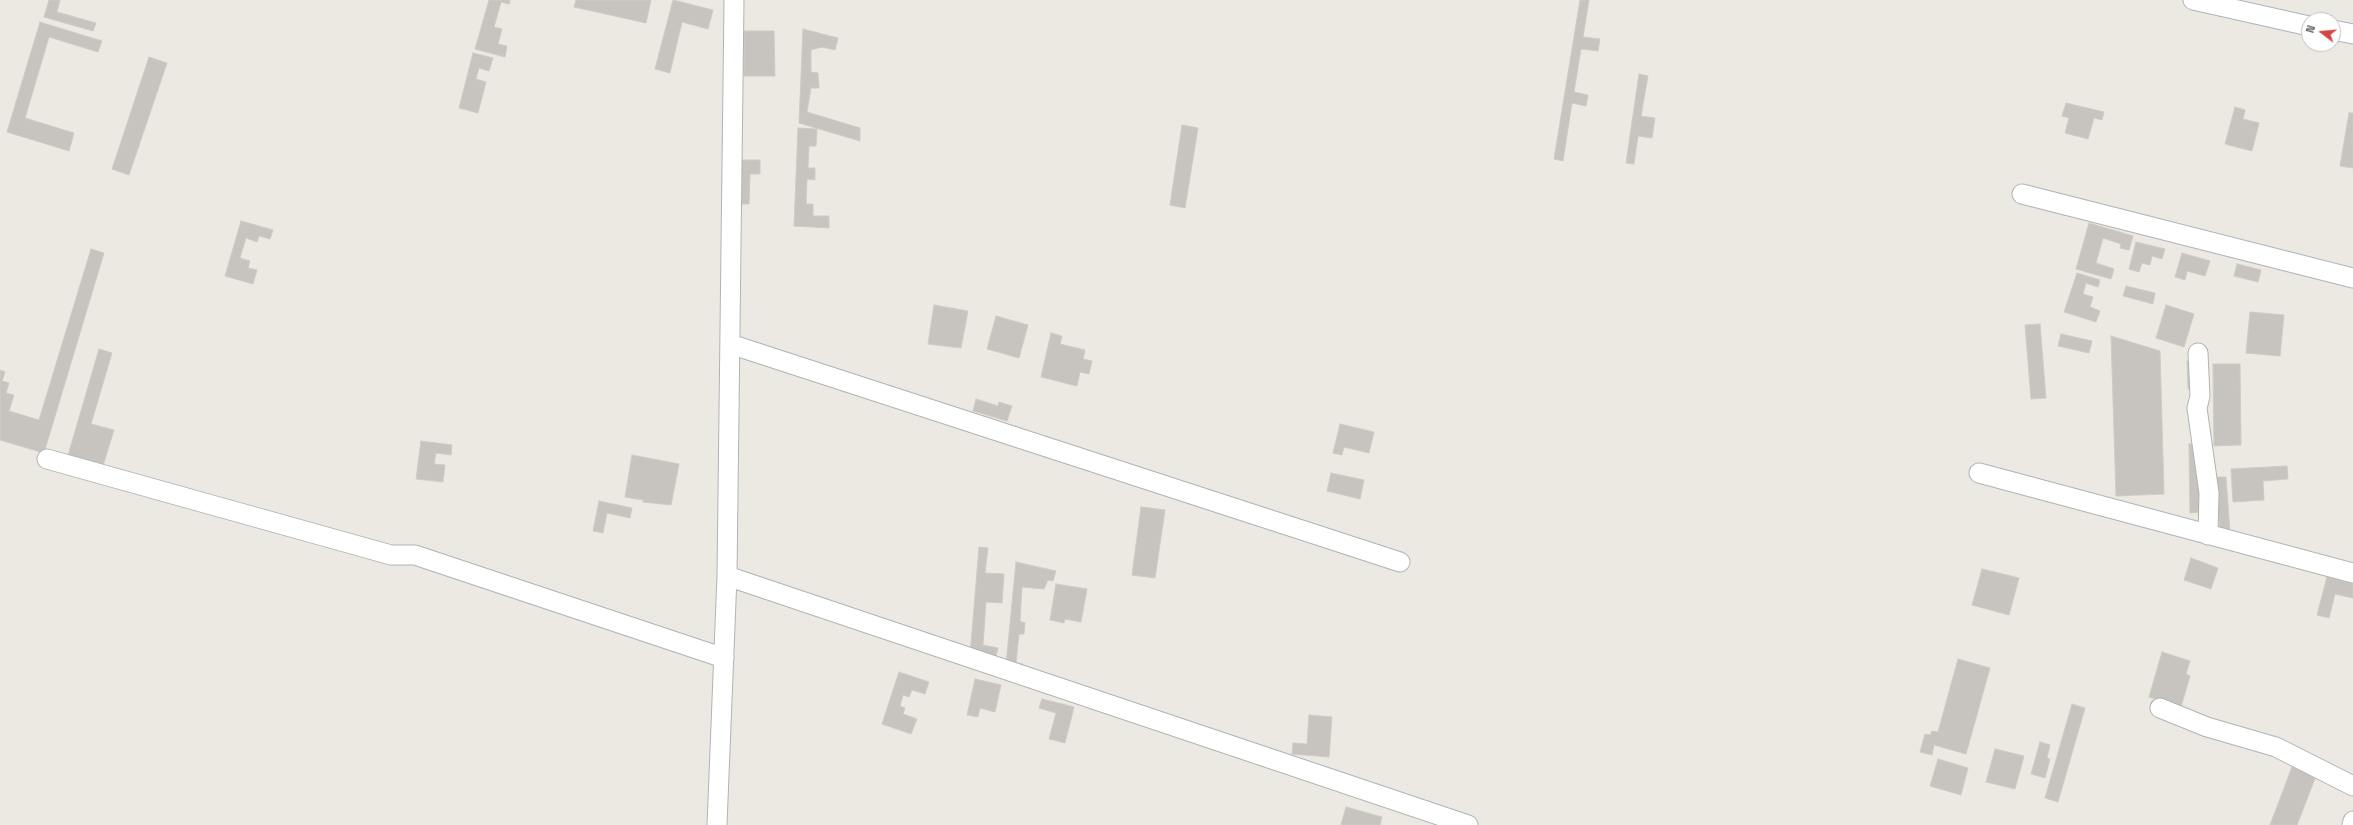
<!DOCTYPE html>
<style>
body{margin:0}
#map{position:relative;width:2353px;height:825px;overflow:hidden;background:#ece9e2;font-family:"Space Grotesk",sans-serif}
canvas{display:block}
.north{position:absolute;left:2301px;top:12px;width:40px;height:40px;box-sizing:border-box;background:#fff;border:1px solid #bdbfc0;border-radius:50%;rotate:286deg;font-size:11px;font-weight:700;line-height:16px;text-align:center;color:#5b5e61}
.north::after{content:'';display:block;margin:auto;width:14px;height:18px;background:#d44740;clip-path:polygon(50% 0,100% 100%,50% 72%,0 100%)}
</style>
<div id="map">
<canvas width="2353" height="825"></canvas>
<div class="north">N</div>
</div>
<script>
const c = document.querySelector('canvas').getContext('2d');
c.lineJoin = 'round';
function paint(path, color) { c.fillStyle = color; c.fill(path, 'evenodd'); }
const poly = rows => new Path2D(rows.map(r => 'M' + r).join(''));
function trace(path, color, width, dash) { c.strokeStyle = color; c.lineWidth = width; c.lineCap = dash ? 'butt' : 'round'; c.setLineDash(dash || []); c.stroke(path); }
const building = poly([
 [49,0,60,0,57,12,96,23,93,31,44,17,49,0],
 [489,0,510,0,509,4,501,2,494,27,502,29,498,44,507,46,505,57,475,49,489,0],
 [576,0,651,0,646,23,574,7,576,0],
 [673,0,713,10,708,29,682,22,670,73,655,69,673,0],
 [1580,0,1589,0,1583,37,1600,39,1598,51,1581,49,1574,92,1588,95,1586,106,1572,103,1563,161,1554,159,1580,0],
 [40,22,102,41,98,52,49,37,25,118,74,133,69,151,7,132,40,22],
 [803,29,838,38,835,50,822,47,811,50,811,72,818,73,819,88,811,88,807,112,860,128,860,141,799,123,803,29],
 [744,31,774,31,775,76,744,76,744,31],
 [473,53,493,58,489,71,479,68,476,79,486,82,478,113,459,108,473,53],
 [149,57,167,63,129,175,112,169,149,57],
 [1639,74,1648,76,1641,116,1655,118,1652,138,1638,136,1634,164,1626,163,1639,74],
 [2066,103,2104,112,2102,120,2094,118,2088,139,2065,133,2069,118,2062,116,2066,103],
 [2235,107,2245,110,2243,119,2259,123,2252,151,2225,144,2235,107],
 [2349,113,2353,113,2353,168,2340,166,2349,113],
 [1182,125,1198,128,1185,208,1170,205,1182,125],
 [798,128,817,129,816,146,809,146,808,168,815,168,815,180,807,179,806,204,813,204,813,216,829,216,829,228,794,226,798,128],
 [737,160,760,160,760,174,750,174,749,204,737,204,737,160],
 [241,221,273,230,270,239,259,236,257,242,246,238,240,258,250,261,248,268,257,270,253,284,225,276,241,221],
 [2089,223,2133,236,2129,250,2120,248,2121,244,2103,238,2096,263,2114,269,2111,279,2076,269,2089,223],
 [2136,242,2165,249,2162,259,2152,256,2150,265,2142,263,2139,272,2129,269,2136,242],
 [91,249,104,253,44,453,0,440,0,370,5,372,2,381,9,383,6,393,14,395,9,411,39,420,91,249],
 [2182,253,2210,261,2205,276,2187,271,2185,280,2175,277,2182,253],
 [2237,264,2261,270,2258,282,2234,276,2237,264],
 [2077,273,2100,280,2098,287,2086,283,2083,294,2093,297,2090,307,2100,311,2096,322,2064,312,2077,273],
 [2126,286,2155,293,2153,304,2123,296,2126,286],
 [934,305,968,311,961,348,928,344,934,305],
 [2166,305,2194,314,2184,347,2156,338,2166,305],
 [2250,312,2284,315,2280,356,2246,353,2250,312],
 [996,316,1028,325,1019,358,987,349,996,316],
 [2040,324,2046,398,2031,399,2025,325,2040,324],
 [1051,333,1062,336,1060,344,1085,350,1083,359,1092,361,1089,374,1080,372,1077,386,1041,377,1051,333],
 [2061,334,2092,341,2089,353,2058,346,2061,334],
 [2111,336,2160,351,2164,494,2116,496,2111,336],
 [99,349,112,353,91,424,114,430,102,469,67,459,99,349],
 [2195,360,2195,389,2188,389,2187,361,2195,360],
 [2213,364,2240,364,2241,445,2214,446,2213,364],
 [976,399,998,406,999,402,1012,406,1007,421,973,411,976,399],
 [1340,424,1374,432,1369,453,1344,447,1342,455,1333,453,1340,424],
 [421,441,452,445,451,455,436,453,434,464,445,465,443,482,416,479,421,441],
 [2189,444,2198,444,2199,512,2190,513,2189,444],
 [632,455,679,464,671,505,643,502,643,500,625,497,632,455],
 [2287,466,2288,479,2263,481,2264,500,2233,502,2231,469,2287,466],
 [1331,473,1364,480,1360,499,1327,491,1331,473],
 [2216,477,2226,477,2230,532,2220,533,2216,477],
 [599,501,632,508,630,518,607,513,603,533,593,531,599,501],
 [1141,507,1165,510,1155,578,1132,575,1141,507],
 [979,547,988,548,985,573,1004,574,1002,603,986,602,983,645,998,648,994,664,970,656,979,547],
 [2191,558,2218,568,2211,589,2184,580,2191,558],
 [1016,562,1056,571,1053,581,1048,580,1044,589,1022,587,1020,621,1025,623,1024,634,1019,634,1016,663,1023,664,1023,671,1006,665,1016,562],
 [1982,569,2019,578,2009,615,1972,605,1982,569],
 [2327,577,2353,584,2353,598,2335,594,2329,618,2317,615,2327,577],
 [1056,584,1087,589,1081,622,1065,619,1064,623,1050,620,1056,584],
 [2162,652,2190,661,2186,674,2190,676,2181,707,2149,697,2162,652],
 [1958,659,1990,668,1966,754,1934,745,1932,755,1920,752,1925,734,1930,735,1932,731,1938,732,1958,659],
 [899,672,929,682,925,694,912,690,909,697,903,695,900,706,905,708,903,714,917,719,911,734,882,724,899,672],
 [975,679,1001,685,995,712,980,708,978,717,967,715,975,679],
 [1042,699,1074,707,1065,743,1049,739,1056,713,1039,708,1042,699],
 [2072,704,2085,708,2058,802,2045,798,2072,704],
 [1309,715,1332,717,1329,757,1292,754,1293,743,1307,744,1309,715],
 [2040,742,2050,745,2047,758,2050,759,2045,778,2031,774,2040,742],
 [1995,749,2024,756,2015,789,1986,782,1995,749],
 [1938,759,1968,768,1961,795,1930,786,1938,759],
 [2292,767,2316,776,2297,825,2270,825,2292,767],
 [1346,807,1382,817,1380,825,1341,825,1346,807]
]);
paint(building, '#c7c4bf');
trace(building, '#cfcbc2', 1);
const minor = poly([
 [2193,0,2309,26],
 [2333,30,2353,34],
 [2022,194,2353,278],
 [730,344,1400,562],
 [2198,353,2200,396,2197,408,2209,493,2208,535],
 [47,459,391,555,415,555,724,658],
 [1979,473,2353,573],
 [727,576,1468,825],
 [2160,708,2207,727,2276,747,2353,786],
 [717,825,727,576,734,0],
 [2352,825,2353,821]
]);
trace(minor, '#b0b3b6', 21);
trace(minor, '#fff', 19);
</script>
